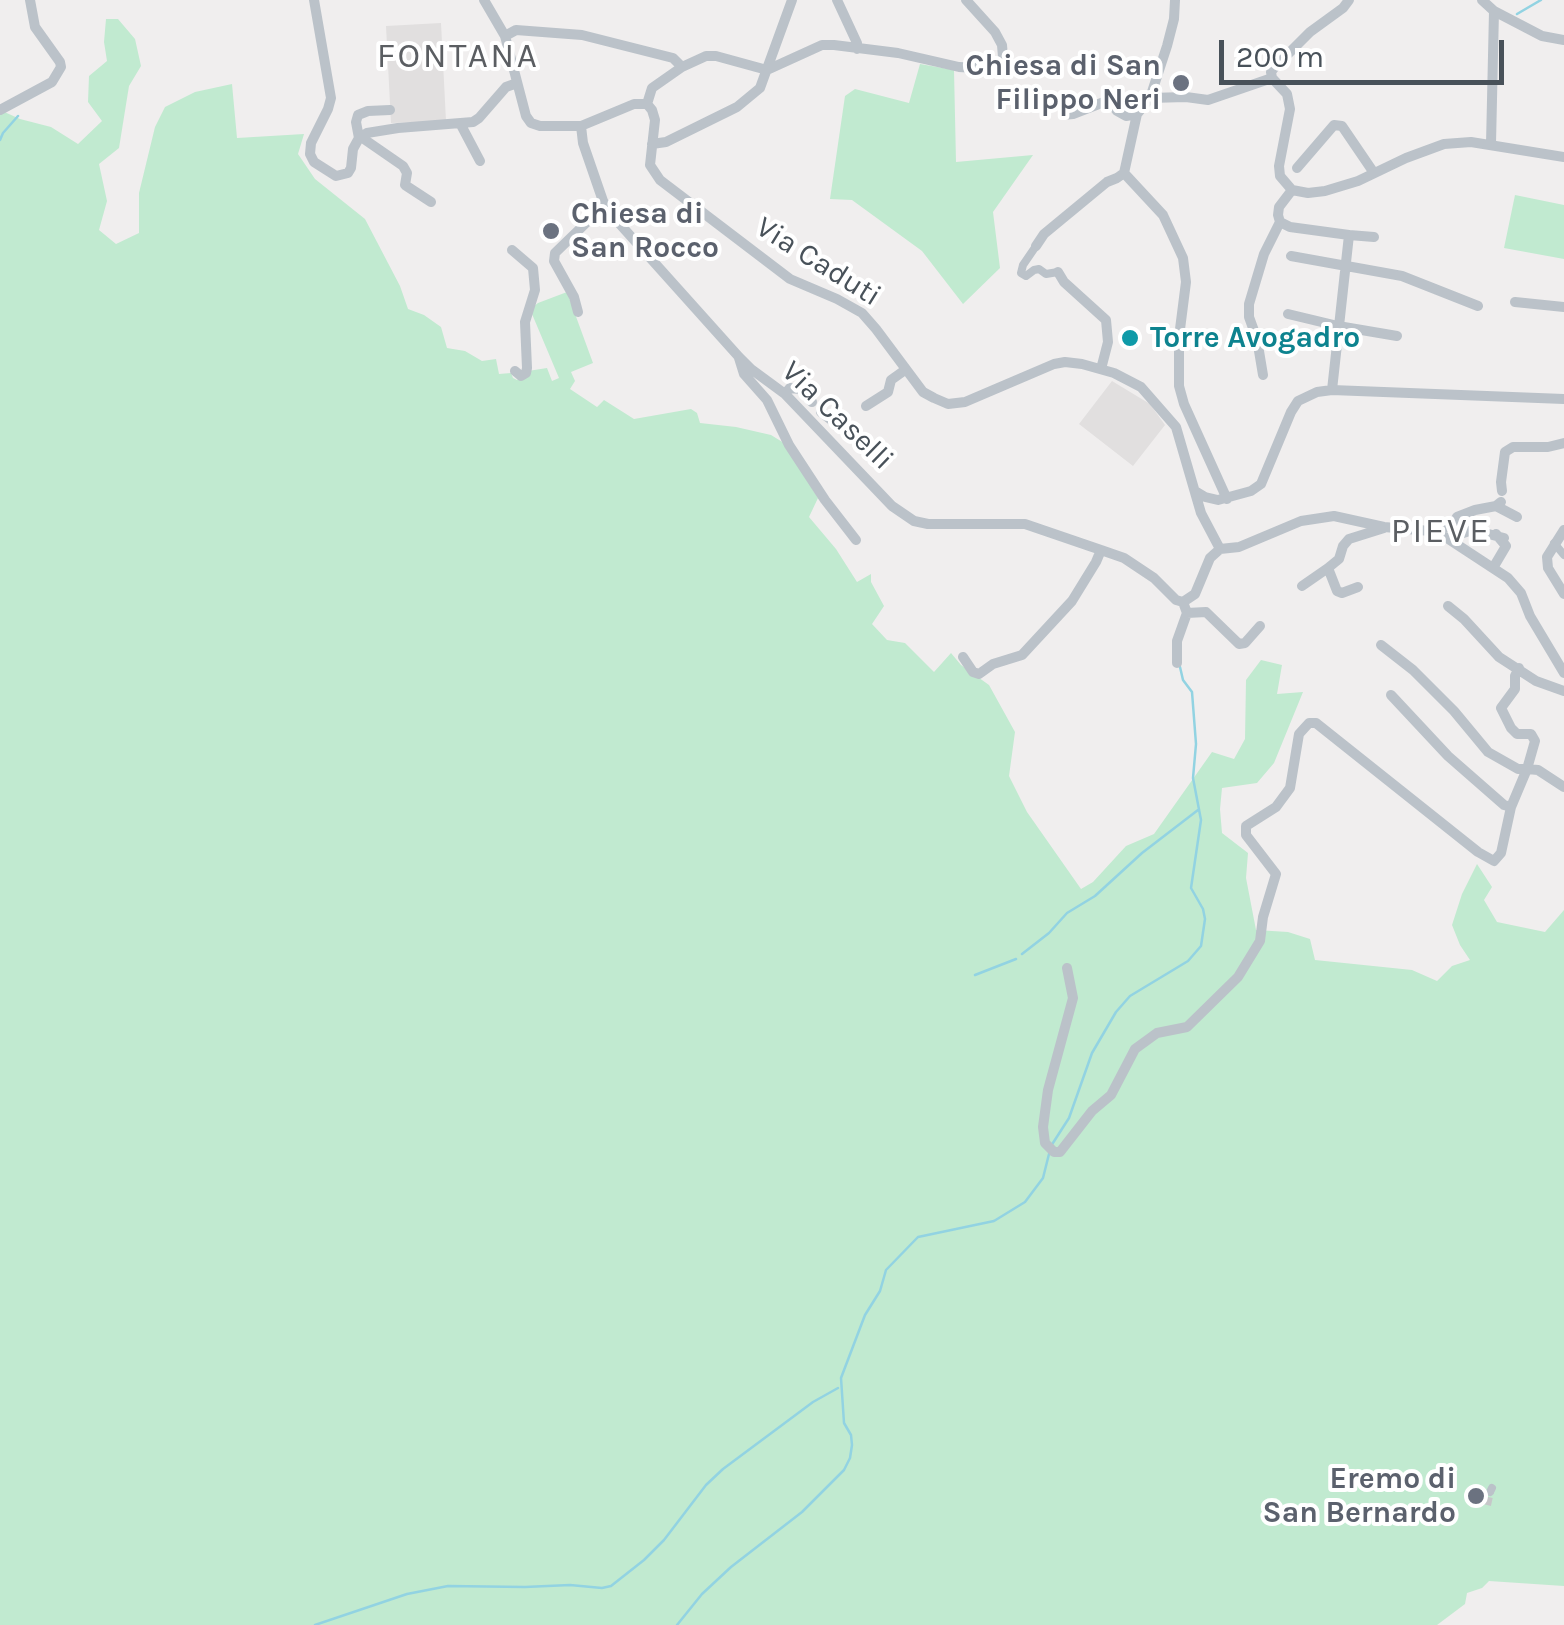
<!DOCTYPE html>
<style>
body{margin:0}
#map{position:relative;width:1564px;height:1625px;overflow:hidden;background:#f0eeee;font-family:Karla,sans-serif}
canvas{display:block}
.scale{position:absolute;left:1219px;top:40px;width:285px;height:45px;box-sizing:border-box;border:5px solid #485159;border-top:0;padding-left:12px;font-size:30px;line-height:35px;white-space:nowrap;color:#485159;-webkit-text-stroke:8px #fff;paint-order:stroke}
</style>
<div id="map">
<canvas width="1564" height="1625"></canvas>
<div class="scale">200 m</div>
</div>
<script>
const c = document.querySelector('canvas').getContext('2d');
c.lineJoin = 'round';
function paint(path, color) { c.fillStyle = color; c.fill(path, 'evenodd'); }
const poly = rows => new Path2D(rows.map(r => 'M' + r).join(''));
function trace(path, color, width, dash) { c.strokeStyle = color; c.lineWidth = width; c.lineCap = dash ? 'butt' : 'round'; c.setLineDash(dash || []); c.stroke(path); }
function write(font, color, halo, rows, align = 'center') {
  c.font = font + ' Karla,sans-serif'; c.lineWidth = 8; c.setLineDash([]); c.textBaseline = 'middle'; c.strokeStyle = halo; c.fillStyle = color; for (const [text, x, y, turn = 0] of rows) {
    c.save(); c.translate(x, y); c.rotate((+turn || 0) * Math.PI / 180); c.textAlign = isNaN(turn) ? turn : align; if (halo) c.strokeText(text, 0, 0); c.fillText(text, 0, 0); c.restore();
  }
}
paint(poly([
 [441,23,446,121,391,123,386,26],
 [1112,381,1150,404,1165,425,1133,466,1079,424]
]), '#e1dfdf');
paint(poly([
 [106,19,118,19,135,39,141,66,129,86,119,148,99,164,107,201,99,230,116,244,139,233,139,193,155,127,165,107,195,92,232,84,237,138,304,134,298,154,315,179,365,219,400,286,408,309,424,315,441,327,447,348,465,351,482,361,496,359,499,374,511,373,513,378,517,380,528,371,547,368,552,381,559,378,532,314,533,307,538,303,567,292,593,363,571,372,575,381,570,389,597,407,604,400,634,419,691,409,697,413,700,423,736,427,771,435,784,443,818,498,809,517,836,549,857,582,871,574,871,582,884,606,872,624,887,640,905,643,934,672,951,653,961,665,989,685,1015,732,1009,776,1027,812,1081,889,1093,882,1126,846,1154,834,1212,752,1234,759,1245,739,1246,680,1261,660,1282,665,1277,694,1303,692,1274,763,1257,783,1222,788,1220,809,1222,833,1248,853,1246,878,1256,930,1288,932,1310,939,1315,960,1412,970,1437,981,1452,966,1470,960,1460,945,1452,925,1462,894,1477,864,1492,887,1484,900,1497,922,1545,932,1564,910,1564,1586,1489,1581,1482,1588,1467,1593,1465,1604,1437,1625,0,1625,0,110,20,119,51,127,78,144,102,121,88,102,89,76,107,61,104,42],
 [920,64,954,70,956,162,1033,155,993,212,1000,268,963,304,922,251,852,200,830,199,845,96,855,89,909,103],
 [1515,195,1564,205,1564,259,1504,248]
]), '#c1ead0');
trace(poly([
 [1517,14,1541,0],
 [0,140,3,133,18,116],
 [1022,954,1049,933,1067,913,1095,896,1142,853,1198,810],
 [975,975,1016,959],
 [1051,1146,1069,1118,1092,1053,1116,1012,1130,996,1188,961,1201,946,1205,919,1203,909,1191,888,1201,820,1193,778,1196,744,1192,692,1183,680,1180,667],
 [315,1625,407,1594,448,1586,525,1587,570,1585,602,1588,611,1586,644,1560,664,1540,706,1485,723,1469,813,1402,838,1388],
 [677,1625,702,1594,731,1567,802,1512,844,1470,850,1458,852,1445,851,1435,844,1423,841,1378,865,1315,880,1291,886,1270,918,1237,994,1221,1025,1202,1043,1178,1049,1154]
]), '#92d3e2', 2.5);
trace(poly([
 [1487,1505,1490,1492]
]), '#c6c7c9', 8, [8, 4]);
trace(poly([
 [1036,246,1023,265,1021,273,1026,276,1034,270,1039,269,1046,274,1058,272],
 [1554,543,1564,555],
 [1490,1492,1492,1488]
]), '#bbc2c9', 8);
trace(poly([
 [314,0,331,98,328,109,311,143,310,154,314,162,336,176,348,173,351,168,353,149,359,138,367,133,398,128,473,122,479,118,506,87,517,83],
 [484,0,505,36,526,116,531,123,540,126,581,126,634,104,647,104,652,110,655,120,650,165,660,180,790,279,837,299,862,313,876,329,923,392,934,398,948,404,965,402,1054,364,1065,362,1082,364,1114,373,1141,387,1176,427,1201,513,1220,549],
 [837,0,857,43,857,49],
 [1175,0,1174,19,1167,46,1150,98,1137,114,1124,173,1163,215,1183,258,1186,282,1179,337,1179,386,1184,404,1227,499],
 [1482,0,1494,11,1542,36,1564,40],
 [505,36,516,30,582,35,673,58,682,67],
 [1272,78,1271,72,1274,68,1310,32,1343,8,1349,0],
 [1150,98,1186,97,1208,100,1272,78,1287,94,1290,109,1279,166,1280,176,1292,190,1308,193,1325,191,1358,181,1406,158,1444,144,1471,142,1564,157],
 [647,104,652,88,682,67,706,56,716,56,767,70,822,45,834,45,898,53,959,67,992,69,1000,66,1003,57,1002,45,995,32,966,0],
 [0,110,52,82,61,67,60,62,35,27,30,0],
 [1063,115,1073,114,1104,102,1111,103,1117,111,1126,116,1137,114],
 [461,125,480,161],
 [581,126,583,143,603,201,609,212,739,357,751,369,785,394,892,506,914,521,928,524,1025,524,1101,550],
 [361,137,403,166,407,173,405,185,431,202],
 [359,138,356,122,358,115,368,111,390,110],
 [652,144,666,142,737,107,760,88,792,0],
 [1491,144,1494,11],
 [1297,168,1334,125,1342,126,1374,173],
 [1292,190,1279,207,1278,215,1280,222,1290,227,1349,235,1332,390],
 [1349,235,1374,237],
 [1036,246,1044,234,1107,182,1117,178,1124,173],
 [512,250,533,268,535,290,525,322,527,368,526,373,521,376,515,371],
 [1291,256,1402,276,1478,306],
 [1058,272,1064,282,1106,320,1108,342,1101,369],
 [1515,302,1564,307],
 [578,312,574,297,554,261,555,253,588,221,603,201],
 [1288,314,1338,326,1397,336],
 [739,358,744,374,767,400,789,445,825,500,856,540],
 [1263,375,1257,339,1249,317,1249,304,1264,254,1280,222],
 [785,394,790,388,800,389,812,402],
 [866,406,888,392,891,380,905,370],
 [821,412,834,422,839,422],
 [1195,491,1205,497,1218,500,1251,491,1261,484,1291,412,1298,401,1317,392,1332,390,1564,399],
 [1502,491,1501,482,1505,452,1513,447,1548,447,1564,443],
 [1496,506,1517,517],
 [1564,530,1547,557,1548,568,1564,594],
 [1431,531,1452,526,1457,517,1475,510,1496,506,1501,502],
 [1447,538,1473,530,1504,538],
 [1220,549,1239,547,1301,521,1334,516,1384,527,1430,531,1447,538,1508,578,1521,593,1530,616,1564,673],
 [1493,568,1506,546,1496,534],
 [1302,586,1328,568],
 [1358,587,1342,593,1337,591,1328,568,1339,559,1343,546,1349,539,1384,528],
 [1448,606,1464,619,1499,657,1536,681,1564,691],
 [1187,613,1206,612,1239,644,1245,643,1260,626],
 [1381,645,1413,670,1454,711,1488,752,1518,769,1527,769,1535,741,1531,734,1517,734,1511,728,1501,708,1515,689,1515,676,1519,668],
 [963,657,973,672,979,674,993,664,1022,655,1072,601,1096,562,1101,550,1124,558,1154,578,1176,600,1183,602],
 [1177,663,1177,641,1187,613,1183,602,1195,594,1210,558,1220,549],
 [1391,695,1448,756,1504,805,1511,807],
 [1067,968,1073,998,1048,1090,1043,1127,1045,1143,1054,1152,1060,1152,1092,1111,1111,1095,1135,1049,1157,1033,1187,1027,1238,977,1260,941,1263,917,1276,874,1246,835,1246,826,1276,807,1290,788,1299,734,1309,723,1316,723,1478,852,1494,861,1501,853,1511,807,1527,769,1538,770,1564,787]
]), '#bbc2c9', 10);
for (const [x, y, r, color] of [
 [1181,83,10,"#6b7280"],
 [551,231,10,"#6b7280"],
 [1130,338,10,"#0f9aa8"],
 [1476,1496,10,"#6b7280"]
]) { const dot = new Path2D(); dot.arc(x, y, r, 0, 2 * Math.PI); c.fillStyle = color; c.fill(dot); trace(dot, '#fff', 4); }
write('bold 30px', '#5b616d', '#fff', [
 ["Chiesa di San",1161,66],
 ["Filippo Neri",1161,100],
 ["Chiesa di",571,214,"left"],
 ["San Rocco",571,248,"left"],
 ["Eremo di",1456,1479],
 ["San Bernardo",1456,1513]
], 'right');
write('30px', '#485159', '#fff', [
 ["Via Caduti",818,262,32],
 ["Via Caselli",837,416,44]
]);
write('bold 30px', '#0d838f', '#fff', [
 ["Torre Avogadro",1150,338]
], 'left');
c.letterSpacing = '2.5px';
write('35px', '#5b5e62', '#fff', [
 ["FONTANA",458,57],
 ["PIEVE",1441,532]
]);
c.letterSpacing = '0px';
</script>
